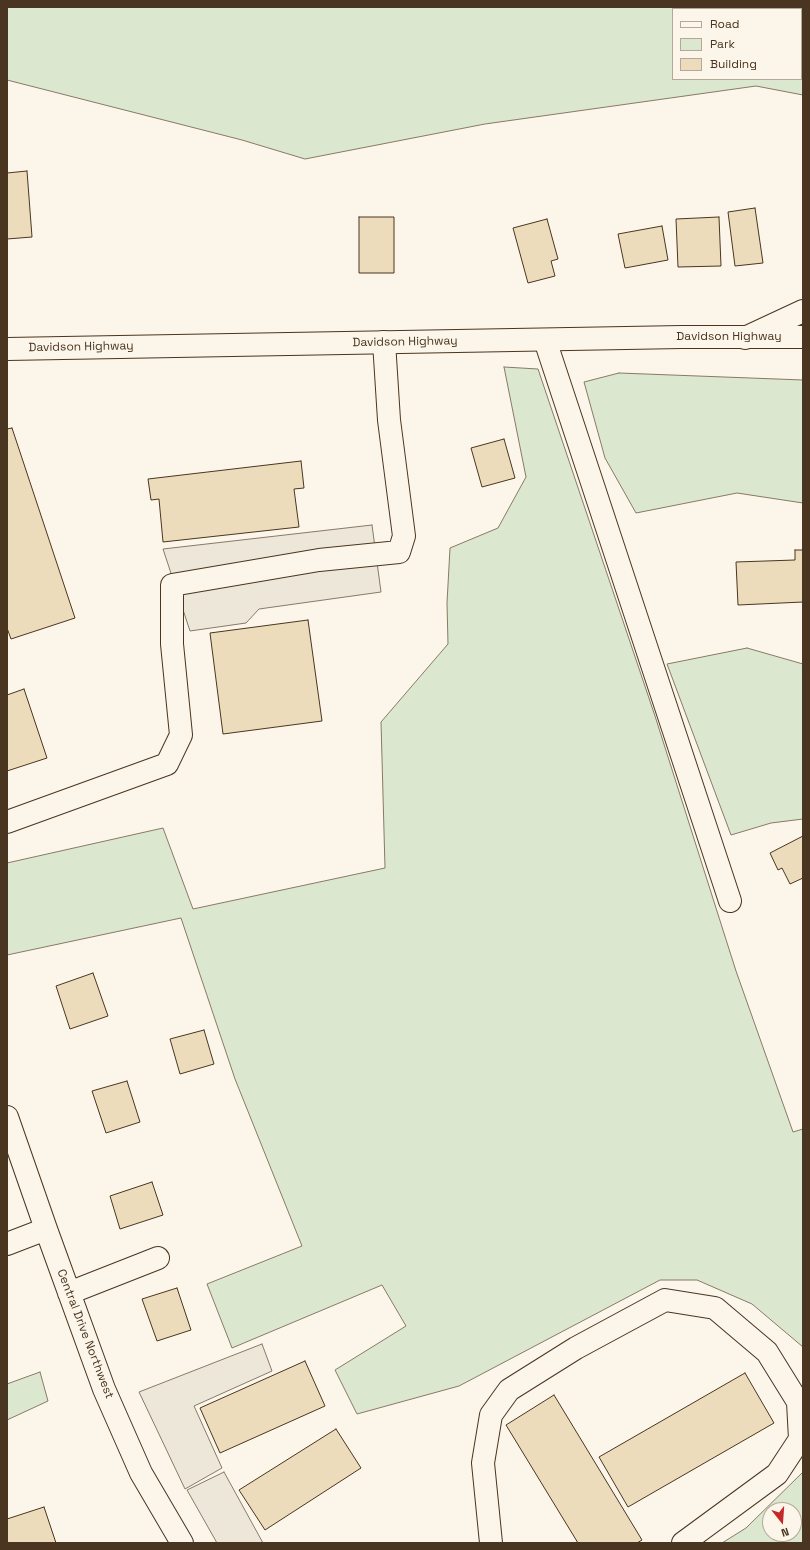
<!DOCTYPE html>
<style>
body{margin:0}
#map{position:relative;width:810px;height:1550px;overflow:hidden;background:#fbf6e9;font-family:"Space Grotesk",sans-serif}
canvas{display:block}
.frame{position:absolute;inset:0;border:8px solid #4a3520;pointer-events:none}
.legend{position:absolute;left:672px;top:8px;width:130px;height:72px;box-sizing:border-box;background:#fbf6e9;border:1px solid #b4a999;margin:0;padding:5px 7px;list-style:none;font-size:12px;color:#4a3520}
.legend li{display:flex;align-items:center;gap:8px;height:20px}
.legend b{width:20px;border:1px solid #b4a999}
.north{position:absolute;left:762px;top:1502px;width:40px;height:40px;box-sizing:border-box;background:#fbf6e9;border:1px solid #b4a999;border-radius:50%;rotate:163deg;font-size:11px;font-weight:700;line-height:16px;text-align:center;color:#4a3520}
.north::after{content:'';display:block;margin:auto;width:14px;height:18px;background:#c62828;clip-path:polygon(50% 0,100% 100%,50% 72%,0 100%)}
</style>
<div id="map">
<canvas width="810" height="1550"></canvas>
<div class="frame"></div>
<ul class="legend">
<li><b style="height:5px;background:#fbf6e9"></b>Road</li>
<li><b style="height:11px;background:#dce7d0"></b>Park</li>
<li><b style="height:11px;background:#ecdcbc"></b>Building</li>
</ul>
<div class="north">N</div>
</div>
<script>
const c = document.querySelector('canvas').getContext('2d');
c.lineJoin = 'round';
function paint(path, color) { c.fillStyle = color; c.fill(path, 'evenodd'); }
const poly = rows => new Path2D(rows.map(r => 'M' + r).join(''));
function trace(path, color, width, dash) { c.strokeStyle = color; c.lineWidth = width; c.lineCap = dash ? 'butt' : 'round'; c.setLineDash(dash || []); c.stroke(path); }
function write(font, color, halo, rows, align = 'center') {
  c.font = font + ' "Space Grotesk",sans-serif'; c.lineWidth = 3; c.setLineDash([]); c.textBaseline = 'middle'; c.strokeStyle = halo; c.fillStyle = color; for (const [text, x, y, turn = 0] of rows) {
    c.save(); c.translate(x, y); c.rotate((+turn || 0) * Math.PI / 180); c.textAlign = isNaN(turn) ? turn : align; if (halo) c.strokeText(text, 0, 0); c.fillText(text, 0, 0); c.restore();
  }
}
const green = poly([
 [7,7,803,7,803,95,756,86,485,124,305,159,242,140,7,80,7,7],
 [673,9,801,9,801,79,673,79,673,9],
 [504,367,538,369,655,716,736,971,793,1132,803,1129,803,1347,752,1304,697,1280,660,1280,459,1386,357,1414,335,1370,406,1326,382,1285,232,1348,207,1284,302,1246,235,1079,181,918,7,955,7,863,163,828,193,909,385,868,381,722,448,644,447,603,450,548,498,528,526,477,504,367],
 [619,373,803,380,803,503,737,493,636,513,605,458,584,382,619,373],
 [747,648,803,664,803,819,771,823,731,835,667,664,747,648],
 [40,1372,48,1401,7,1420,7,1384,40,1372],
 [803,1472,803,1543,722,1543,746,1528,803,1472],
 [770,1510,794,1510,794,1534,770,1534,770,1510]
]);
paint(green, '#dce7d0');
trace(green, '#887966', 1);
const parking = poly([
 [372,525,381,592,259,609,246,623,190,631,163,549,372,525],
 [262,1344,272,1371,194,1406,222,1468,185,1489,139,1392,262,1344],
 [224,1472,263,1543,217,1543,187,1490,224,1472]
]);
paint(parking, '#ede7d9');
trace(parking, '#887966', 1);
const building = poly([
 [27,171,32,237,7,239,7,173,27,171],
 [755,208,763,263,735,266,728,212,755,208],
 [359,217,394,217,394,273,359,273,359,217],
 [719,217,721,266,678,267,676,219,719,217],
 [547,219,558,259,551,261,555,276,528,283,513,228,547,219],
 [662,226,668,260,625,268,618,234,662,226],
 [12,428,75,618,11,639,7,628,7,429,12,428],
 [504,439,515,478,482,487,471,448,504,439],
 [301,461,304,488,294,489,299,527,163,542,159,499,151,500,148,479,301,461],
 [795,550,803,550,803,602,738,605,736,562,795,560,795,550],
 [308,620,322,721,223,734,210,633,308,620],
 [24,689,47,758,7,771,7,695,24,689],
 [803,836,803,878,790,884,782,868,778,870,770,853,803,836],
 [93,973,108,1016,70,1029,56,986,93,973],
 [204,1030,214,1064,180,1074,170,1039,204,1030],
 [127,1081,140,1122,106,1133,92,1091,127,1081],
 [152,1182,163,1215,120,1229,110,1196,152,1182],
 [177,1288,191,1330,157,1341,142,1299,177,1288],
 [305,1361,325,1406,220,1453,200,1408,305,1361],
 [745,1373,774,1423,628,1507,599,1457,745,1373],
 [554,1395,642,1540,637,1543,578,1543,506,1425,554,1395],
 [336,1429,361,1468,265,1530,239,1490,336,1429],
 [44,1507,56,1543,7,1543,7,1519,44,1507]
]);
paint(building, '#ecdcbc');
trace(building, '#4a3520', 1);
const minor = poly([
 [745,338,803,311],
 [545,340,730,901],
 [7,822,167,764,181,735,172,644,172,585,319,560,399,552,404,536,389,420,384,342],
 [7,1117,46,1229,104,1389,141,1473,182,1543],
 [7,1244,46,1229],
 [69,1293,158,1258],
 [491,1543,483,1463,491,1415,509,1390,576,1348,665,1300,715,1308,767,1352,798,1402,800,1439,777,1474,683,1543]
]);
const major = poly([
 [7,349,682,337,803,337]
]);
trace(minor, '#4a3520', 24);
trace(major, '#4a3520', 24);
trace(minor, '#fbf6e9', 22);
trace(major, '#fbf6e9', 22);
write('12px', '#4a3520', '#fbf6e9', [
 ["Davidson Highway",729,337],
 ["Davidson Highway",405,342,-1],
 ["Davidson Highway",81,347,-1],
 ["Central Drive Northwest",85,1334,69]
]);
</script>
